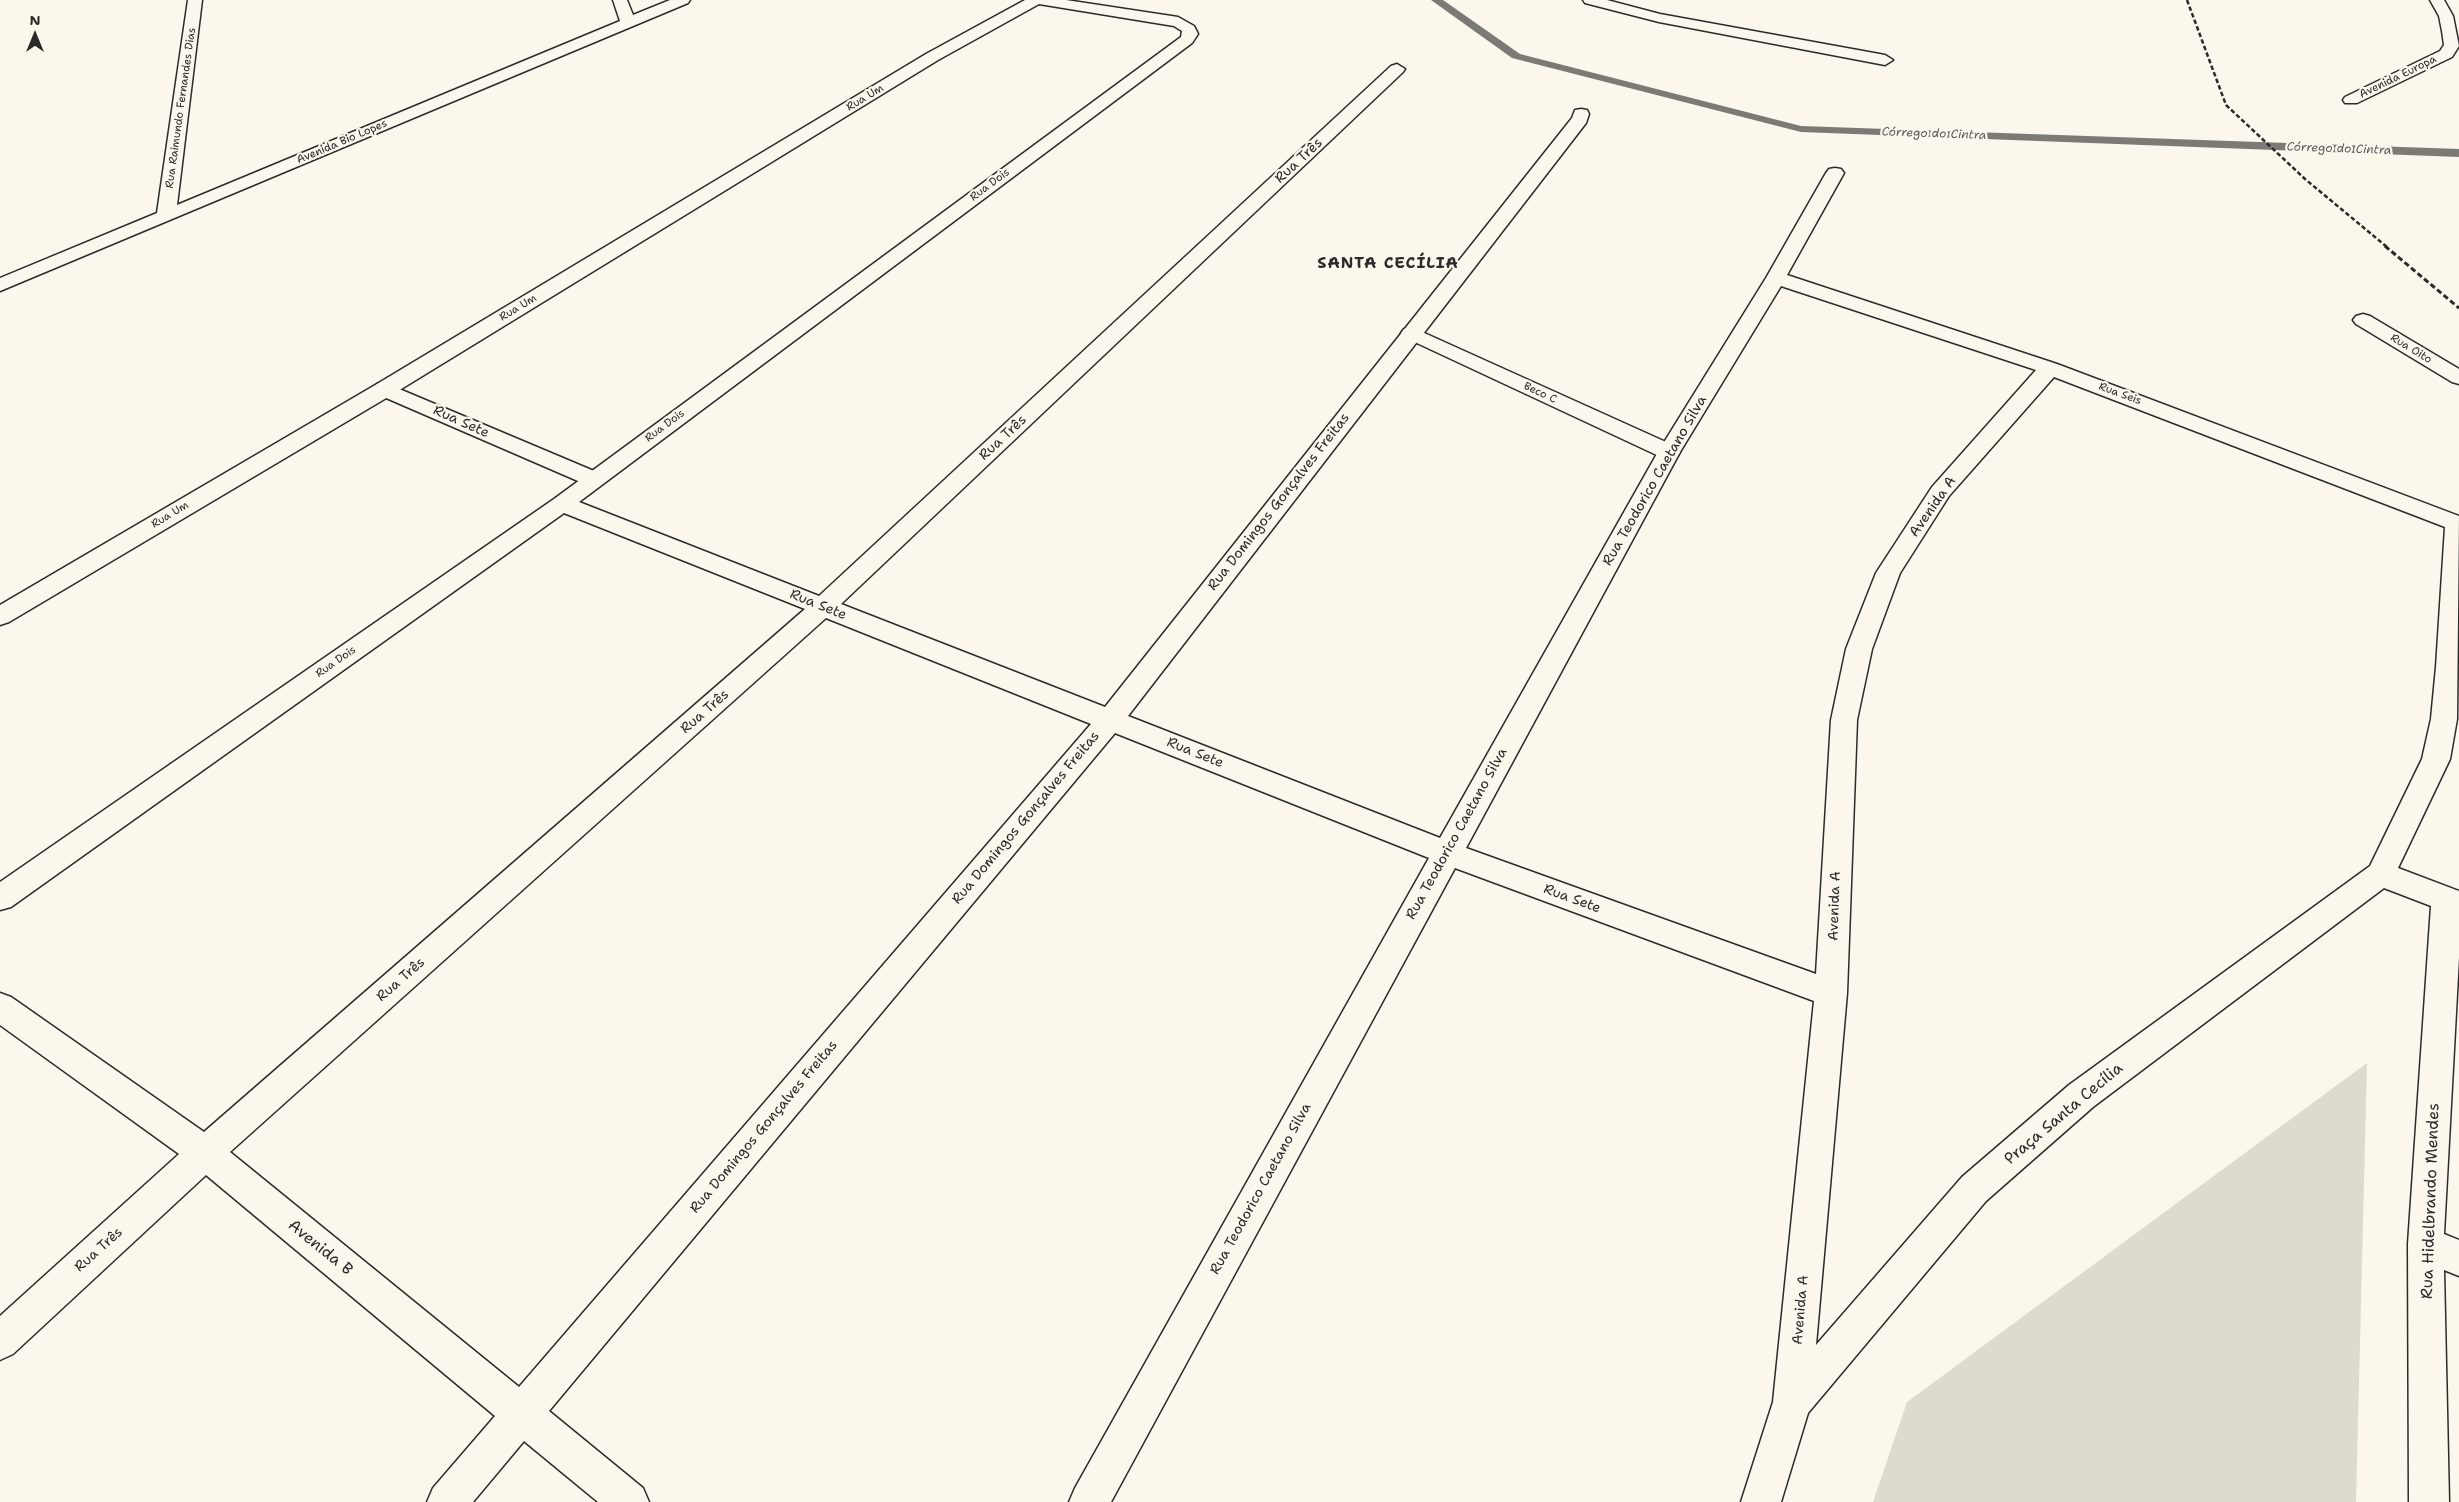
<!DOCTYPE html>
<meta charset="utf-8">
<style>
body{margin:0}
#map{position:relative;width:2459px;height:1502px;overflow:hidden;background:#fbf7ec;font-family:"Shantell Sans",sans-serif}
canvas{display:block}
.north{position:absolute;left:10px;top:10px;width:50px;height:50px;-webkit-text-stroke:4px #fbf7ec;paint-order:stroke;rotate:0deg;font-size:14px;font-weight:700;line-height:20px;text-align:center;color:#2b2b2b}
.north::after{content:'';display:block;margin:auto;width:18px;height:22px;background:#2b2b2b;clip-path:polygon(50% 0,100% 100%,50% 72%,0 100%)}
</style>
<div id="map">
<canvas width="2459" height="1502"></canvas>
<div class="north">N</div>
</div>
<script>
const c = document.querySelector('canvas').getContext('2d');
c.lineJoin = 'round';
function paint(path, color) { c.fillStyle = color; c.fill(path, 'evenodd'); }
const poly = rows => new Path2D(rows.map(r => 'M' + r).join(''));
function trace(path, color, width, dash) { c.strokeStyle = color; c.lineWidth = width; c.lineCap = dash ? 'butt' : 'round'; c.setLineDash(dash || []); c.stroke(path); }
function write(font, color, halo, rows, align = 'center') {
  c.font = font + ' "Shantell Sans",sans-serif'; c.lineWidth = 4.5; c.setLineDash([]); c.textBaseline = 'middle'; c.strokeStyle = halo; c.fillStyle = color; for (const [text, x, y, turn = 0] of rows) {
    c.save(); c.translate(x, y); c.rotate((+turn || 0) * Math.PI / 180); c.textAlign = isNaN(turn) ? turn : align; if (halo) c.strokeText(text, 0, 0); c.fillText(text, 0, 0); c.restore();
  }
}
paint(poly([
 [2367,1063,2356,1502,1873,1502,1907,1402]
]), '#dddad0');
paint(poly([
 [1431,0,1443,0,1520,54,1801,126,2459,149,2459,157,1801,132,1512,58,1431,0]
]), '#7b7a75');
const service = poly([
 [1411,327,1677,447,1680,452,1677,457,1669,459,1661,457,1404,337,1401,333,1404,329,1411,327],
 [385,383,601,474,604,479,601,484,593,486,585,484,377,394,374,389,377,384,385,383]
]);
const minor = poly([
 [188,0,202,0,177,205,620,21,613,0,627,0,633,15,670,0,690,0,688,3,0,291,0,278,157,213,188,0],
 [1025,0,1066,0,1178,17,1194,26,1198,34,1192,43,579,502,819,596,1391,66,1397,64,1405,69,1403,72,841,604,1105,707,1572,118,1575,110,1581,109,1587,110,1589,114,1586,123,1128,716,1440,838,1658,452,1766,278,1826,173,1829,169,1835,168,1841,169,1844,173,1787,275,2057,364,2459,516,2457,719,2450,759,2398,868,2459,891,2459,957,2444,1234,2459,1240,2459,1276,2444,1270,2449,1502,2409,1502,2408,1244,2431,906,2384,888,2093,1107,1986,1201,1808,1413,1781,1502,1741,1502,1773,1402,1814,1001,1455,868,1111,1502,1069,1502,1075,1488,1429,858,1115,733,549,1411,643,1488,649,1502,598,1502,524,1441,473,1502,427,1502,433,1488,495,1416,206,1175,13,1354,0,1360,0,1316,179,1154,0,1025,0,993,11,997,204,1132,805,609,564,513,11,907,0,910,0,882,554,499,1181,37,1182,31,1174,26,1039,4,938,60,393,394,9,622,0,625,0,605,377,384,926,54,1025,0],
 [1781,286,2036,370,1932,487,1876,573,1846,649,1831,720,1816,974,1466,848,1680,452,1781,286],
 [2054,377,2445,527,2436,667,2431,719,2422,759,2370,866,2069,1085,1962,1177,1816,1345,1847,993,1857,720,1872,649,1900,573,1949,496,2054,377],
 [826,618,1091,724,519,1387,230,1152,826,618],
 [1583,0,1607,0,1660,14,1885,55,1893,60,1885,65,1659,22,1585,3,1583,0],
 [2430,0,2444,0,2453,16,2459,46,2452,57,2357,103,2345,103,2343,100,2345,97,2440,51,2444,45,2442,31,2439,16,2430,0],
 [2363,314,2370,316,2459,369,2459,384,2452,382,2356,324,2353,320,2356,316,2363,314]
]);
trace(service, '#2b2b2b', 3);
trace(minor, '#2b2b2b', 3);
paint(service, '#fbf7ec');
paint(minor, '#fbf7ec');
trace(poly([
 [2187,0,2226,105,2305,179,2387,247]
]), '#2b2b2b', 2.5, [4.5, 2.5]);
trace(poly([
 [2385,246,2459,308]
]), '#2b2b2b', 3, [5.5, 3]);
write('11px', '#2b2b2b', '#fbf7ec', [
 ["Avenida Europa",2398,77,-26],
 ["Rua Um",865,98,-31],
 ["Rua Raimundo Fernandes Dias",181,108,-82],
 ["Avenida Bio Lopes",342,142,-23],
 ["Rua Dois",990,185,-37],
 ["Rua Um",518,308,-31],
 ["Rua Oito",2411,349,31],
 ["Beco C",1540,393,25],
 ["Rua Seis",2120,394,20],
 ["Rua Dois",665,426,-37],
 ["Rua Um",170,515,-31],
 ["Rua Dois",336,662,-35]
]);
write('italic 12px', '#5a5956', '#fbf7ec', [
 ["Córrego do Cintra",1934,134,2],
 ["Córrego do Cintra",2339,149,2]
]);
write('14px', '#2b2b2b', '#fbf7ec', [
 ["Rua Três",1299,161,-43],
 ["Rua Sete",461,422,24],
 ["Rua Três",1003,438,-43],
 ["Rua Teodorico Caetano Silva",1655,481,-60],
 ["Rua Domingos Gonçalves Freitas",1279,502,-52],
 ["Avenida A",1933,507,-55],
 ["Rua Sete",818,605,22],
 ["Rua Três",705,712,-41],
 ["Rua Sete",1195,753,22],
 ["Rua Domingos Gonçalves Freitas",1026,818,-50],
 ["Rua Teodorico Caetano Silva",1457,834,-61],
 ["Rua Sete",1572,899,20],
 ["Avenida A",1835,906,-88],
 ["Rua Três",401,980,-41],
 ["Rua Domingos Gonçalves Freitas",764,1127,-50],
 ["Rua Teodorico Caetano Silva",1261,1189,-61],
 ["Rua Três",99,1250,-42],
 ["Avenida A",1801,1310,-85]
]);
c.letterSpacing = '1px';
write('bold 16px', '#2b2b2b', '#fbf7ec', [
 ["SANTA CECÍLIA",1388,264]
]);
c.letterSpacing = '0px';
write('16px', '#2b2b2b', '#fbf7ec', [
 ["Praça Santa Cecília",2064,1114,-40],
 ["Rua Hidelbrando Mendes",2431,1201,-88],
 ["Avenida B",320,1248,39]
]);
</script>
